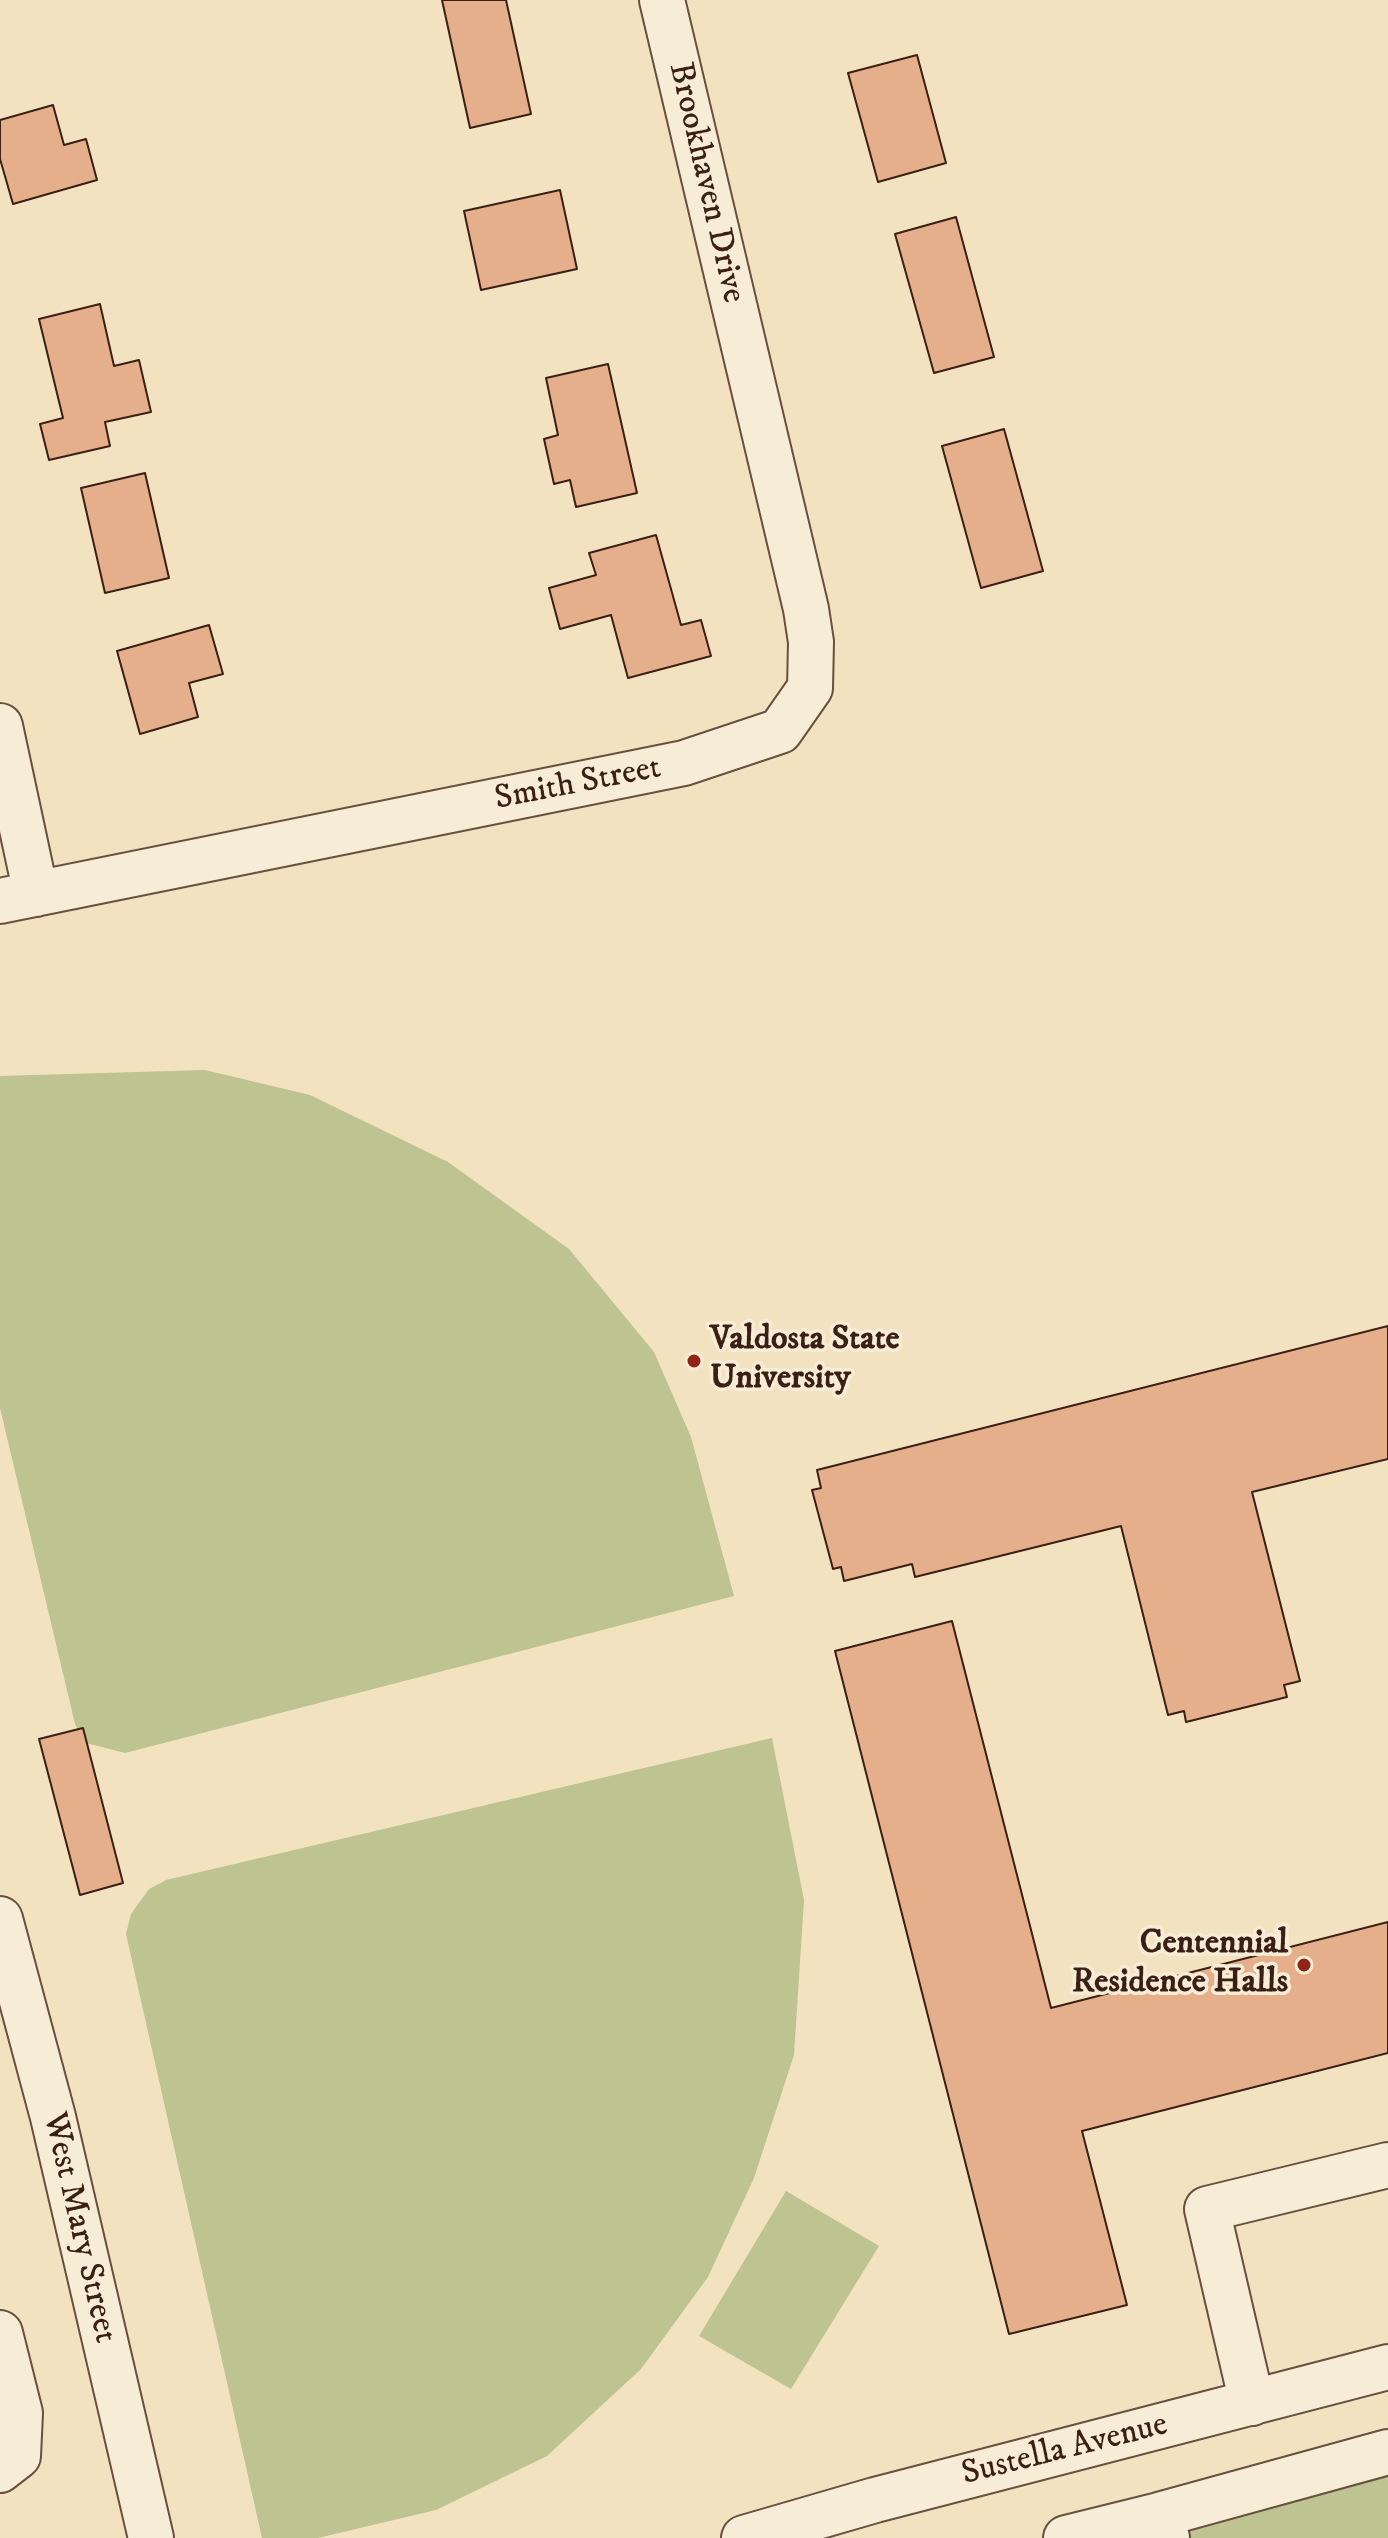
<!DOCTYPE html>
<style>
body{margin:0}
canvas{display:block;background:#f3e2c0}
</style>
<canvas width="1388" height="2538"></canvas>
<script>
const c = document.querySelector('canvas').getContext('2d');
c.lineJoin = 'round';
function paint(path, color) { c.fillStyle = color; c.fill(path, 'evenodd'); }
const poly = rows => new Path2D(rows.map(r => 'M' + r).join(''));
function trace(path, color, width, dash) { c.strokeStyle = color; c.lineWidth = width; c.lineCap = dash ? 'butt' : 'round'; c.setLineDash(dash || []); c.stroke(path); }
function write(font, color, halo, rows, align = 'center') {
  c.font = font + ' "IM FELL DW Pica",serif'; c.lineWidth = 7; c.setLineDash([]); c.textBaseline = 'middle'; c.strokeStyle = halo; c.fillStyle = color; for (const [text, x, y, turn = 0] of rows) {
    c.save(); c.translate(x, y); c.rotate((+turn || 0) * Math.PI / 180); c.textAlign = isNaN(turn) ? turn : align; if (halo) c.strokeText(text, 0, 0); c.fillText(text, 0, 0); c.restore();
  }
}
paint(poly([
 [205,1070,310,1095,448,1162,569,1249,654,1352,691,1437,734,1596,125,1753,86,1743,75,1724,0,1408,0,1076],
 [772,1738,804,1900,794,2055,754,2178,708,2277,641,2369,547,2456,436,2510,318,2538,262,2538,126,1934,131,1914,149,1889,166,1880],
 [786,2191,879,2246,791,2389,699,2336],
 [1388,2455,1388,2538,1080,2538]
]), '#bdc391');
const building = poly([
 [442,0,506,0,531,114,470,128,442,0],
 [917,55,946,163,878,182,848,73,917,55],
 [53,105,64,145,86,139,97,180,13,204,0,159,0,120,53,105],
 [560,190,577,269,481,290,464,211,560,190],
 [956,217,994,357,934,373,895,234,956,217],
 [100,304,114,366,139,360,151,412,105,422,110,446,49,460,40,424,63,418,39,319,100,304],
 [608,364,637,493,576,507,570,480,554,484,544,439,558,435,546,378,608,364],
 [1004,429,1043,571,981,588,942,446,1004,429],
 [145,473,169,578,105,593,81,488,145,473],
 [656,535,681,625,701,620,711,656,628,678,611,615,560,629,549,588,596,575,589,553,656,535],
 [209,625,223,674,189,683,198,717,140,734,117,651,209,625],
 [1388,1326,1388,1459,1252,1492,1300,1681,1284,1685,1287,1697,1186,1722,1184,1711,1168,1715,1121,1526,915,1577,912,1564,844,1581,841,1567,833,1569,812,1490,821,1488,817,1470,1388,1326],
 [952,1621,1051,2008,1388,1922,1388,2053,1082,2131,1127,2305,1009,2334,835,1651,952,1621],
 [83,1728,123,1883,80,1895,39,1739,83,1728]
]);
paint(building, '#e6af8b');
trace(building, '#3a1f15', 2);
const minor = poly([
 [0,726,36,894],
 [0,901,684,763,780,731,810,688,811,642,806,609,662,0],
 [0,1919,53,2117,151,2538],
 [0,2333,20,2413,18,2456,0,2470],
 [1252,2403,1207,2209,1388,2165],
 [1159,2515,1388,2452],
 [744,2538,875,2500,1388,2367],
 [1066,2538,1159,2515,1167,2538]
]);
trace(minor, '#685040', 48);
trace(minor, '#f7ecd6', 44);
for (const [x, y, r, color] of [
 [694,1361,8,"#8f2418"],
 [1304,1965,8,"#8f2418"]
]) { const dot = new Path2D(); dot.arc(x, y, r, 0, 2 * Math.PI); c.fillStyle = color; c.fill(dot); trace(dot, '#f7ecd6', 3); }
write('34px', '#3a1f15', '#f7ecd6', [
 ["Brookhaven Drive",705,183,77],
 ["Smith Street",578,785,-11],
 ["West Mary Street",78,2228,77],
 ["Sustella Avenue",1065,2451,-14]
]);
write('bold 34px', '#3a1f15', '#f7ecd6', [
 ["Valdosta State",710,1341],
 ["University",710,1380],
 ["Centennial",1288,1945,"right"],
 ["Residence Halls",1288,1984,"right"]
], 'left');
</script>
